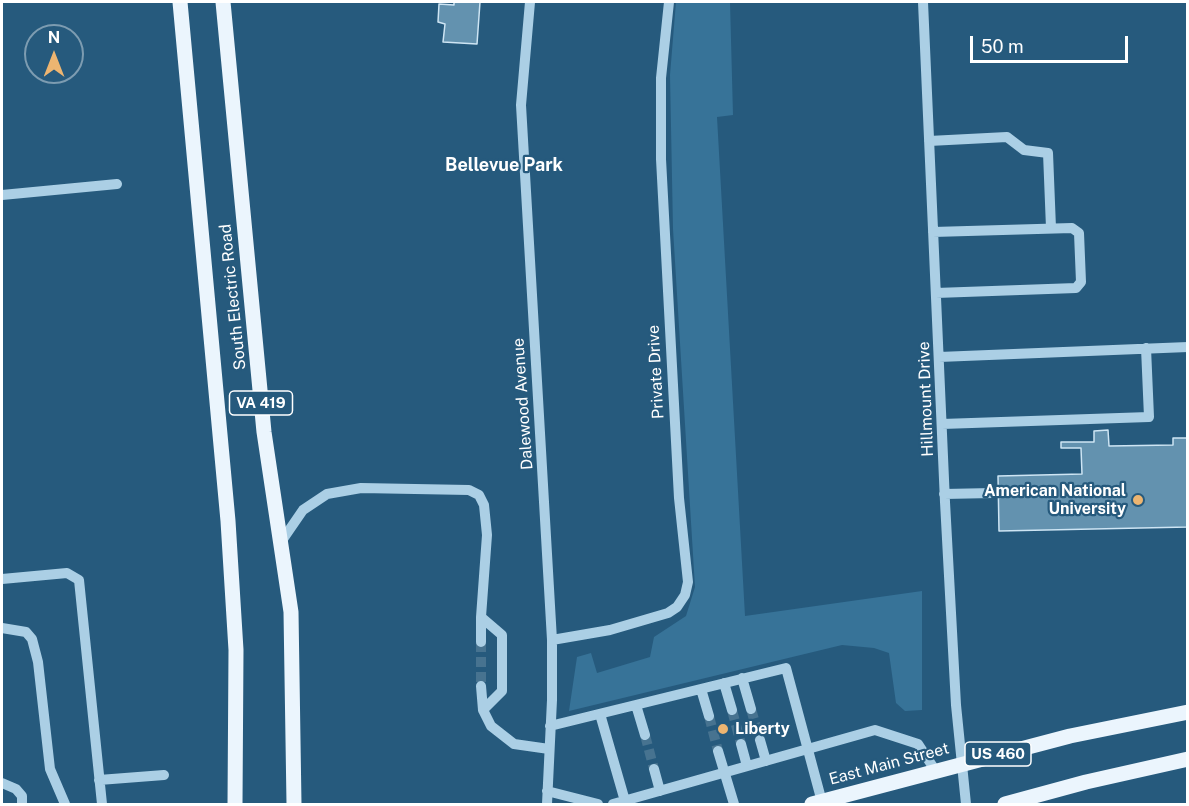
<!DOCTYPE html>
<style>
body{margin:0}
#map{position:relative;width:1189px;height:806px;overflow:hidden;background:#265a7d;font-family:"Public Sans",sans-serif}
canvas{display:block}
.frame{position:absolute;inset:0;border:3px solid #fff;pointer-events:none}
.north{position:absolute;left:24px;top:24px;width:60px;height:60px;box-sizing:border-box;background:#265a7d;border:2px solid #7d9cb1;border-radius:50%;rotate:0deg;font-size:16px;font-weight:700;line-height:24px;text-align:center;color:#fff}
.north::after{content:'';display:block;margin:auto;width:21px;height:27px;background:#edb571;clip-path:polygon(50% 0,100% 100%,50% 72%,0 100%)}
.scale{position:absolute;left:970px;top:36px;width:158px;height:27px;box-sizing:border-box;border:3px solid #fff;border-top:0;padding-left:8px;font-size:18px;line-height:21px;white-space:nowrap;color:#fff;-webkit-text-stroke:4px #265a7d;paint-order:stroke}
</style>
<div id="map">
<canvas width="1189" height="806"></canvas>
<div class="frame"></div>
<div class="north">N</div>
<div class="scale">50 m</div>
</div>
<script>
const c = document.querySelector('canvas').getContext('2d');
c.lineJoin = 'round';
function paint(path, color) { c.fillStyle = color; c.fill(path, 'evenodd'); }
const poly = rows => new Path2D(rows.map(r => 'M' + r).join(''));
function trace(path, color, width, dash) { c.strokeStyle = color; c.lineWidth = width; c.lineCap = dash ? 'butt' : 'round'; c.setLineDash(dash || []); c.stroke(path); }
function write(font, color, halo, rows, align = 'center') {
  c.font = font + ' "Public Sans",sans-serif'; c.lineWidth = 4.5; c.setLineDash([]); c.textBaseline = 'middle'; c.strokeStyle = halo; c.fillStyle = color; for (const [text, x, y, turn = 0] of rows) {
    c.save(); c.translate(x, y); c.rotate((+turn || 0) * Math.PI / 180); c.textAlign = isNaN(turn) ? turn : align; if (halo) c.strokeText(text, 0, 0); c.fillText(text, 0, 0); c.restore();
  }
}
paint(poly([
 [676,2,730,2,733,115,717,117,745,616,922,591,922,710,905,711,896,703,889,653,874,648,842,645,569,711,577,657,591,653,597,673,650,657,654,637,686,616,695,587,673,229,670,75]
]), '#377398');
const building = poly([
 [454,2,480,2,477,44,443,42,445,24,438,22,439,4,454,5,454,2],
 [1108,430,1109,446,1173,445,1173,438,1188,438,1188,527,999,531,998,476,1082,474,1081,448,1061,448,1061,442,1094,442,1094,431,1108,430]
]);
paint(building, '#6392af');
trace(building, '#cee5f4', 1.5);
trace(poly([
 [481,642,481,686],
 [751,709,760,740],
 [732,710,741,744],
 [709,716,718,751],
 [645,735,654,769]
]), '#477390', 10, [10, 5]);
trace(poly([
 [530,2,521,105,552,640,552,700,547,804],
 [923,2,945,502,956,705,966,804],
 [929,141,1007,137,1024,150,1048,153,1051,228],
 [2,195,117,184],
 [933,232,1072,228,1079,233,1081,282,1076,288,936,293],
 [939,357,1188,347],
 [942,424,1149,417,1146,348],
 [944,494,993,493],
 [281,542,303,510,327,494,361,488,469,490,479,495,484,505,487,535,481,617,502,635,502,691,483,710,491,726,514,744,549,749],
 [2,579,67,573,79,580,102,804],
 [2,628,26,632,32,639,38,662,50,769,65,804],
 [552,640,610,630,668,613,677,607,685,595,688,582,679,498,661,159,661,78,669,2],
 [481,642,481,617],
 [742,678,751,709],
 [724,683,732,710],
 [481,686,483,710],
 [701,689,709,716],
 [636,705,645,735],
 [600,714,625,801],
 [550,726,786,668,822,802],
 [760,740,766,761],
 [741,744,747,766],
 [718,751,734,804],
 [654,769,660,791],
 [99,780,164,775],
 [2,783,16,789,22,796,22,804],
 [547,791,598,804],
 [613,804,875,730,918,744,935,770]
]), '#abcfe5', 10);
trace(poly([
 [180,2,228,521,236,650,235,804],
 [223,2,264,432,291,612,294,804],
 [812,804,1070,736,1188,712],
 [1005,804,1086,782,1188,759]
]), '#ebf5fd', 15);
for (const [x, y, r, color] of [
 [1138,500,6,"#edb571"],
 [723,729,6,"#edb571"]
]) { const dot = new Path2D(); dot.arc(x, y, r, 0, 2 * Math.PI); c.fillStyle = color; c.fill(dot); trace(dot, '#265a7d', 2); }
for (const [x, y, w] of [
 [261,403,63],
 [998,754,66]
]) { const box = new Path2D(); box.roundRect(x - w / 2, y - 12, w, 24, 4.5); c.fillStyle = '#265a7d'; c.fill(box); trace(box, '#fff', 1.5); }
write('bold 15px', '#fff', null, [
 ["VA 419",261,403],
 ["US 460",998,754]
]);
write('16px', '#fff', '#265a7d', [
 ["South Electric Road",233,297,-96],
 ["Private Drive",656,372,-93],
 ["Hillmount Drive",926,399,-92],
 ["Dalewood Avenue",523,404,-94],
 ["East Main Street",889,764,-15]
]);
write('bold 16px', '#fff', '#265a7d', [
 ["American National",1126,491],
 ["University",1126,509],
 ["Liberty",735,729,"left"]
], 'right');
write('bold 18px', '#fff', '#265a7d', [
 ["Bellevue Park",504,165]
]);
</script>
